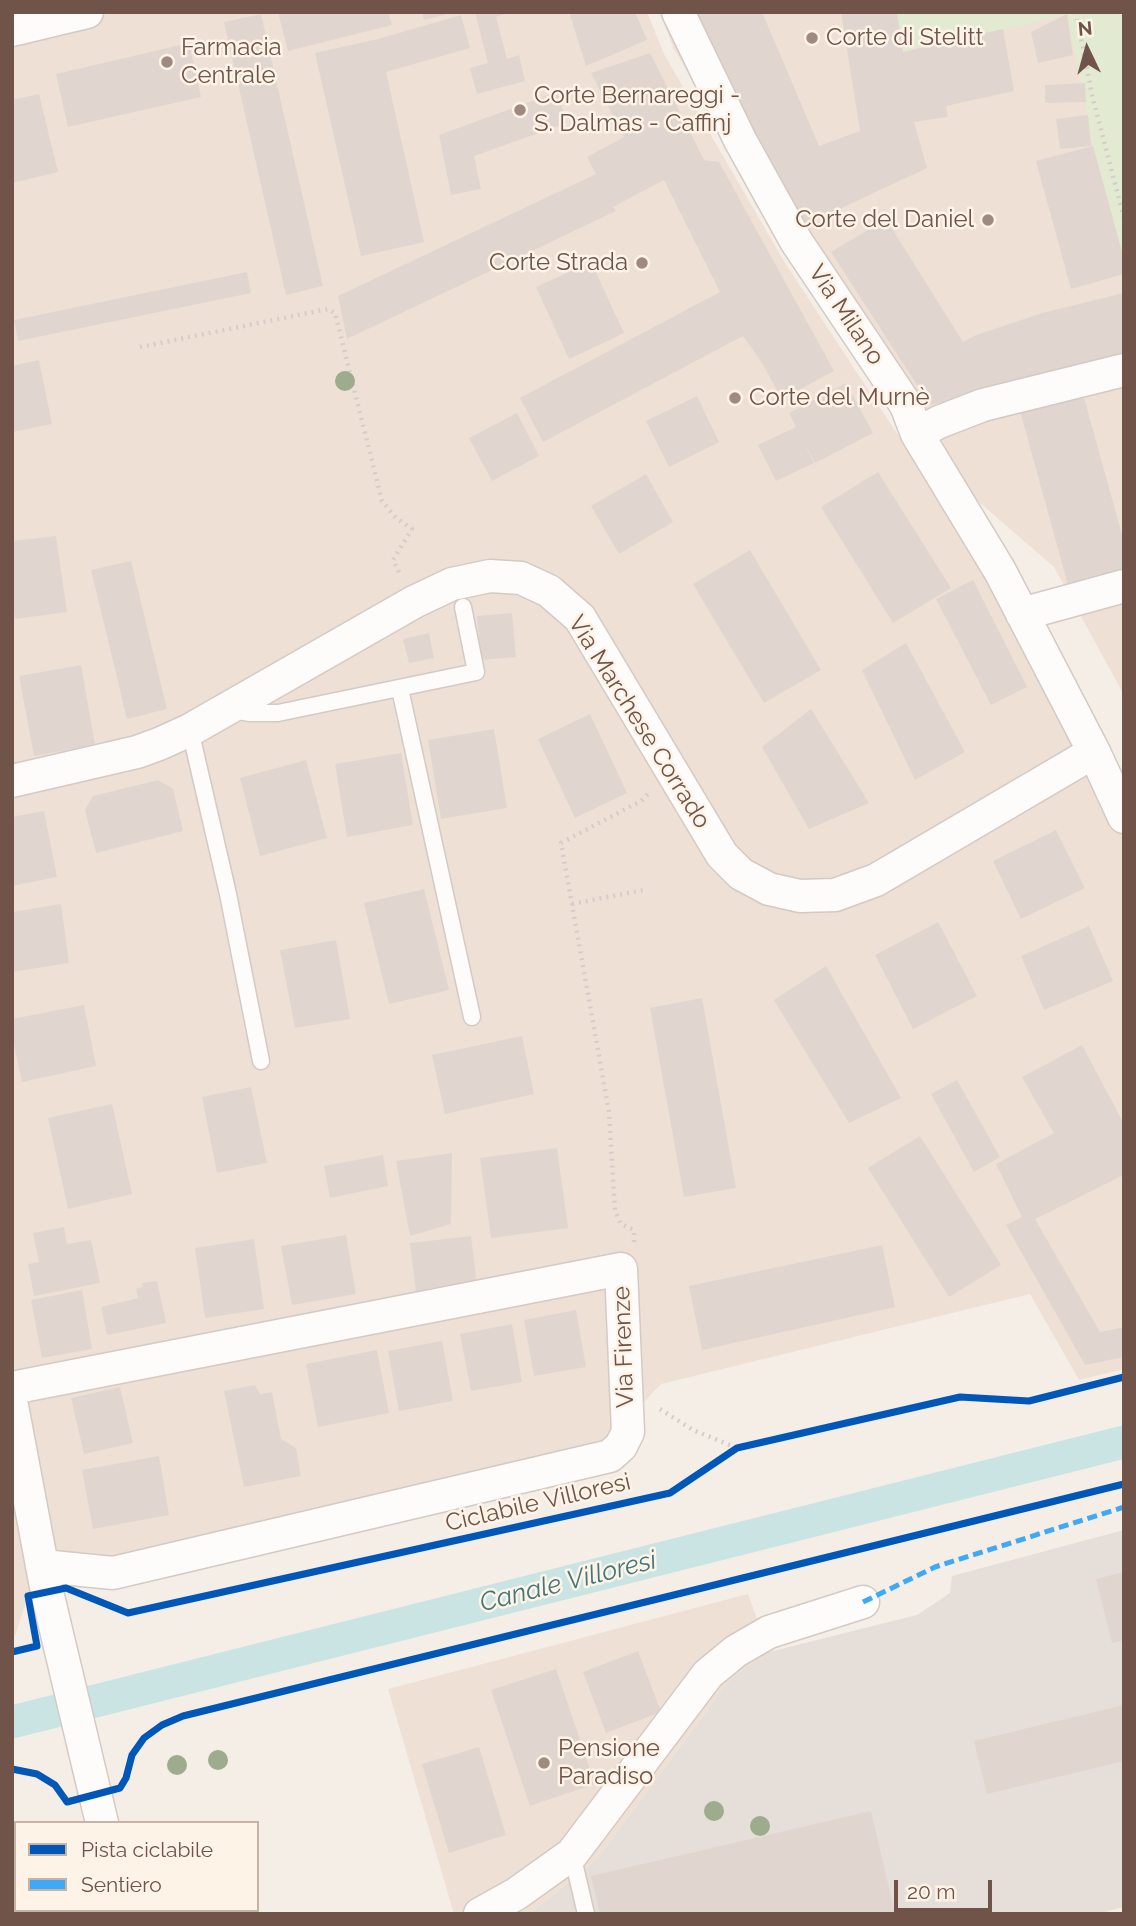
<!DOCTYPE html>
<meta charset="utf-8">
<style>
body{margin:0}
#map{position:relative;width:1136px;height:1926px;overflow:hidden;background:#f5eee7;font-family:Raleway,sans-serif}
canvas{display:block}
.frame{position:absolute;inset:0;border:14px solid #705449;pointer-events:none}
.legend{position:absolute;left:14px;top:1821px;width:245px;height:91px;box-sizing:border-box;background:#fef3e7;border:2px solid #c5b3a8;margin:0;padding:9px 12px;list-style:none;font-size:21px;color:#705449}
.legend li{display:flex;align-items:center;gap:14px;height:35px}
.legend b{width:35px;border:2px solid #c5b3a8}
.north{position:absolute;left:1052px;top:14px;width:70px;height:70px;-webkit-text-stroke:5px #fef3e7;paint-order:stroke;rotate:355deg;font-size:19px;font-weight:700;line-height:28px;text-align:center;color:#705449}
.north::after{content:'';display:block;margin:auto;width:24px;height:32px;background:#705449;clip-path:polygon(50% 0,100% 100%,50% 72%,0 100%)}
.scale{position:absolute;left:894px;top:1880px;width:98px;height:32px;box-sizing:border-box;border:4px solid #705449;border-top:0;padding-left:9px;font-size:21px;line-height:24px;white-space:nowrap;color:#705449;-webkit-text-stroke:5px #fef3e7;paint-order:stroke}
</style>
<div id="map">
<canvas width="1136" height="1926"></canvas>
<div class="frame"></div>
<ul class="legend">
<li><b style="height:9px;background:#0057b8"></b>Pista ciclabile</li>
<li><b style="height:9px;background:#3fa9f5"></b>Sentiero</li>
</ul>
<div class="north">N</div>
<div class="scale">20 m</div>
</div>
<script>
const c = document.querySelector('canvas').getContext('2d');
c.lineJoin = 'round';
function paint(path, color) { c.fillStyle = color; c.fill(path, 'evenodd'); }
const poly = rows => new Path2D(rows.map(r => 'M' + r).join(''));
function trace(path, color, width, dash) { c.strokeStyle = color; c.lineWidth = width; c.lineCap = dash ? 'butt' : 'round'; c.setLineDash(dash || []); c.stroke(path); }
function write(font, color, halo, rows, align = 'center') {
  c.font = font + ' Raleway,sans-serif'; c.lineWidth = 5; c.setLineDash([]); c.textBaseline = 'middle'; c.strokeStyle = halo; c.fillStyle = color; for (const [text, x, y, turn = 0] of rows) {
    c.save(); c.translate(x, y); c.rotate((+turn || 0) * Math.PI / 180); c.textAlign = isNaN(turn) ? turn : align; if (halo) c.strokeText(text, 0, 0); c.fillText(text, 0, 0); c.restore();
  }
}
paint(poly([
 [12,12,647,12,664,54,785,263,1022,624,1124,815,1124,1369,1079,1380,1030,1294,661,1384,607,1442,48,1573,12,1364],
 [660,12,1124,12,1124,695,1054,567,920,451,793,255,673,47],
 [12,1467,33,1580,15,1636,12,1636],
 [748,1594,769,1652,732,1677,598,1858,535,1910,527,1914,454,1914,388,1689]
]), '#eee0d4');
paint(poly([
 [1124,1530,1124,1907,1096,1914,527,1914,535,1910,598,1858,732,1677,769,1652,917,1615,950,1593,952,1576]
]), '#e6ded8');
paint(poly([
 [897,12,1124,12,1124,259,1093,146,1067,15,903,52]
]), '#e2ead2');
trace(poly([
 [12,1722,1124,1442]
]), '#cae4e4', 33);
paint(poly([
 [278,12,388,12,392,25,288,51],
 [422,12,451,12,451,13,424,20],
 [475,12,512,12,496,17,507,59,519,55,525,81,477,94,470,68,488,63],
 [569,12,635,12,647,40,586,66],
 [689,12,762,12,819,146,860,131,841,12,897,12,903,52,1003,29,1014,91,946,106,948,117,914,122,927,168,801,227],
 [261,14,323,286,286,295,224,22],
 [1067,14,1073,55,1038,63,1031,32],
 [461,15,470,48,386,72,424,242,361,256,315,53,378,39],
 [189,43,201,97,68,127,56,74],
 [650,53,704,160,719,162,834,371,782,399,762,363,743,336,543,442,520,398,720,292,664,180,613,207,616,211,347,339,338,296,596,174,587,157,624,137,591,73],
 [1085,83,1086,102,1045,103,1045,85],
 [557,92,567,123,474,156,481,189,451,195,439,135],
 [39,94,58,172,12,183,12,100],
 [1088,115,1091,146,1060,149,1056,119],
 [1093,146,1124,259,1124,274,1071,289,1036,161],
 [886,219,963,342,976,335,1042,313,1124,293,1124,360,930,405,831,252],
 [591,262,624,333,569,359,536,287],
 [247,272,251,293,18,341,14,320],
 [39,360,52,424,12,432,12,366],
 [846,383,873,433,815,463,803,440,814,463,776,481,758,445,796,427,789,413],
 [1083,394,1124,542,1124,578,1070,592,1020,411],
 [697,396,719,442,669,467,646,421],
 [517,413,539,456,492,481,469,438],
 [878,472,951,588,893,623,821,507],
 [646,474,673,522,619,554,591,506],
 [56,536,67,612,15,619,12,599,12,541],
 [750,550,821,670,764,703,693,584],
 [131,561,167,709,127,719,91,570],
 [973,580,1027,687,991,705,936,599],
 [512,613,516,657,481,660,477,616],
 [429,633,434,658,409,663,403,639],
 [906,643,965,752,915,780,862,670],
 [81,665,95,745,34,756,19,676],
 [811,709,869,803,809,829,762,747],
 [590,714,627,793,575,818,538,739],
 [494,729,507,808,441,819,428,740],
 [401,753,413,825,347,837,335,764],
 [306,760,327,838,260,856,240,778],
 [158,780,173,789,183,831,96,853,85,810,93,796],
 [44,811,57,877,12,886,12,817],
 [1056,830,1085,888,1021,919,993,861],
 [424,889,449,990,389,1004,364,903],
 [61,904,69,963,12,972,12,912],
 [938,922,977,996,913,1029,875,955],
 [1089,926,1113,981,1044,1010,1021,956],
 [336,940,350,1019,295,1028,280,950],
 [826,966,901,1098,849,1123,774,1000],
 [702,998,736,1188,684,1197,650,1008],
 [84,1005,96,1066,22,1082,12,1035,12,1019],
 [522,1036,534,1094,445,1114,432,1055],
 [1082,1045,1124,1124,1124,1175,1035,1219,1100,1332,1124,1327,1124,1357,1085,1365,1006,1225,1022,1217,996,1164,1054,1133,1022,1077],
 [957,1080,1000,1157,974,1172,931,1094],
 [251,1087,267,1163,217,1173,202,1097],
 [112,1104,132,1194,68,1209,48,1118],
 [920,1136,1001,1265,949,1297,868,1168],
 [557,1148,568,1228,491,1238,480,1158],
 [452,1153,451,1224,410,1236,396,1161],
 [383,1155,388,1186,330,1198,324,1166],
 [64,1227,67,1244,91,1240,100,1283,34,1296,28,1264,39,1262,33,1233],
 [346,1235,356,1294,292,1305,281,1246],
 [471,1236,477,1285,416,1292,410,1243],
 [254,1239,264,1309,205,1318,195,1248],
 [882,1245,895,1307,702,1350,689,1286],
 [157,1281,166,1323,107,1335,101,1307,138,1298,136,1289,143,1287,142,1283],
 [82,1290,92,1349,42,1358,31,1300],
 [576,1310,586,1367,534,1376,524,1320],
 [512,1324,522,1382,471,1391,460,1334],
 [442,1341,453,1401,399,1411,388,1351],
 [377,1350,389,1413,318,1427,306,1364],
 [255,1385,260,1394,272,1392,281,1439,296,1448,301,1476,244,1487,224,1391],
 [120,1387,133,1443,84,1454,71,1398],
 [159,1456,169,1515,93,1529,82,1470],
 [1124,1572,1124,1640,1112,1643,1096,1579],
 [638,1651,661,1712,606,1733,583,1672],
 [556,1669,595,1784,530,1806,491,1690],
 [1124,1705,1124,1761,987,1794,974,1741],
 [479,1747,506,1835,449,1853,422,1764],
 [871,1811,895,1914,600,1914,591,1876]
]), '#e1d6cf');
const lane = poly([
 [400,689,472,1017],
 [233,710,250,713,278,713,476,672,463,607],
 [190,730,228,894,261,1061],
 [572,1854,586,1914]
]);
const street = poly([
 [678,12,740,140,796,241,906,405,917,434,1000,571,1094,752,1124,817],
 [12,30,87,12],
 [917,434,939,422,983,405,1124,370],
 [1022,614,1124,586],
 [12,781,137,752,159,744,190,730,414,602,452,584,490,576,521,578,549,591,580,618,722,855,741,874,769,889,800,896,835,895,876,880,1094,752],
 [12,1388,621,1269,628,1432,621,1446,610,1456,113,1573,42,1566],
 [12,1406,47,1592,102,1823],
 [118,1910,119,1914],
 [480,1914,516,1894,572,1854,708,1674,736,1651,769,1632,863,1602]
]);
trace(lane, '#d3cac4', 19);
trace(street, '#d3cac4', 35);
trace(poly([
 [1076,12,1092,95,1124,218],
 [140,347,328,309,335,313,382,501,396,518,412,529,393,560,401,576],
 [572,904,644,890],
 [634,1242,634,1230,621,1224,615,1211,609,1112,561,843,641,801,648,794],
 [660,1409,693,1430,737,1448]
]), '#d6cdc9', 4.5, [2, 5]);
trace(lane, '#fefcfb', 16);
trace(street, '#fefcfb', 32);
trace(poly([
 [863,1602,935,1567,1124,1507]
]), '#3fa9f5', 5, [10, 5]);
trace(poly([
 [12,1652,37,1646,28,1596,66,1588,128,1613,670,1493,737,1448,960,1397,1029,1401,1124,1377],
 [12,1769,37,1774,55,1785,67,1802,120,1788,126,1778,132,1755,144,1738,162,1725,183,1716,1124,1484]
]), '#0057b8', 7);
c.fillStyle = '#9dac8c';
for (const [x, y] of [
 [345,381],
 [218,1760],
 [177,1765],
 [714,1811],
 [760,1826]
]) { c.beginPath(); c.arc(x, y, 10, 0, 2 * Math.PI); c.fill(); }
for (const [x, y, r, color] of [
 [812,38,7,"#9f8a80"],
 [167,62,7,"#9f8a80"],
 [520,110,7,"#9f8a80"],
 [988,220,7,"#9f8a80"],
 [642,263,7,"#9f8a80"],
 [735,398,7,"#9f8a80"],
 [544,1763,7,"#9f8a80"]
]) { const dot = new Path2D(); dot.arc(x, y, r, 0, 2 * Math.PI); c.fillStyle = color; c.fill(dot); trace(dot, '#fef3e7', 2.5); }
write('24px', '#705449', '#fef3e7', [
 ["Corte di Stelitt",826,38],
 ["Farmacia",181,48],
 ["Centrale",181,76],
 ["Corte Bernareggi -",534,96],
 ["S. Dalmas - Caffinj",534,124],
 ["Corte del Daniel",974,220,"right"],
 ["Corte Strada",628,263,"right"],
 ["Corte del Murnè",749,398],
 ["Pensione",558,1749],
 ["Paradiso",558,1777]
], 'left');
write('24px', '#705449', '#fef3e7', [
 ["Via Milano",846,315,56],
 ["Via Marchese Corrado",639,722,58],
 ["Via Firenze",624,1347,-92],
 ["Ciclabile Villoresi",538,1503,-13]
]);
write('italic 26px', '#42777c', '#fef3e7', [
 ["Canale Villoresi",568,1582,-14]
]);
</script>
